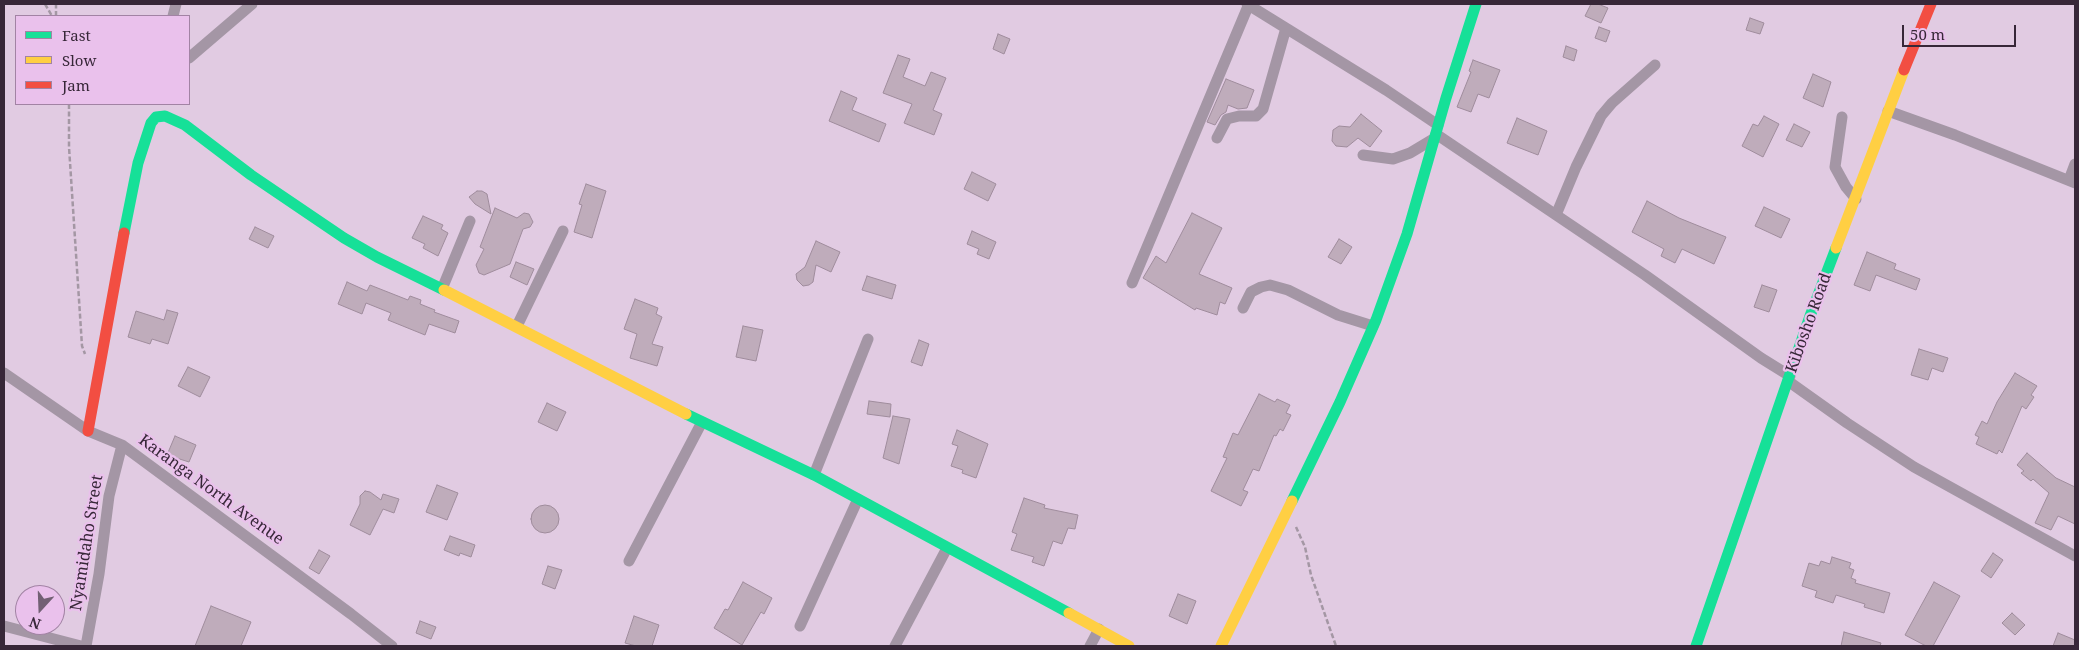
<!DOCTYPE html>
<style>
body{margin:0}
#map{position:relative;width:2079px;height:650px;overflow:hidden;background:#e1cbe2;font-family:"Noto Serif",serif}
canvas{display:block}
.frame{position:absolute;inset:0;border:5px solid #372738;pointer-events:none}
.legend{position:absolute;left:15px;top:15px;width:175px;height:90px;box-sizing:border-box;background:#eac1ec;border:1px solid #a283a4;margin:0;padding:6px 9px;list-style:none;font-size:15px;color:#372738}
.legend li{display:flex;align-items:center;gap:10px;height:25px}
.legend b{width:25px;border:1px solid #a283a4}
.north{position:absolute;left:15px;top:585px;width:50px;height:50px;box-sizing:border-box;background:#eac1ec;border:1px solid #a283a4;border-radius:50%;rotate:200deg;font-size:14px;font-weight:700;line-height:20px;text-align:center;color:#372738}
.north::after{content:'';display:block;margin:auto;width:18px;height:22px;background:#726074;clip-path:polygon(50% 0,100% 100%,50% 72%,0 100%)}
.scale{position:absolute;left:1902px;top:25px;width:114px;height:22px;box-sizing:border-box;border:2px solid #372738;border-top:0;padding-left:6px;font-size:15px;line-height:18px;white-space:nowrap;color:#372738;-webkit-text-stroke:4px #eac1ec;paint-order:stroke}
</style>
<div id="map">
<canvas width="2079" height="650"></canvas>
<div class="frame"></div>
<ul class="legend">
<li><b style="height:6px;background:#16e098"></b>Fast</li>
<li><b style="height:6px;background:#ffcf43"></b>Slow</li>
<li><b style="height:6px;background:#f24e42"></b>Jam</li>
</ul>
<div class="north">N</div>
<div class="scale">50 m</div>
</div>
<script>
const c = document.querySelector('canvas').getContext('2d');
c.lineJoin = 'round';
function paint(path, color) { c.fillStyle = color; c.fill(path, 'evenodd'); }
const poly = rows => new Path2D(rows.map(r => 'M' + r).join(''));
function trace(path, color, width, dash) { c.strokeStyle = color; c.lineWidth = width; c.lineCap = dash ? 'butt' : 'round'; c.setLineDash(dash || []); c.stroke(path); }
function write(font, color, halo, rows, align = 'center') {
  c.font = font + ' "Noto Serif",serif'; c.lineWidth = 4.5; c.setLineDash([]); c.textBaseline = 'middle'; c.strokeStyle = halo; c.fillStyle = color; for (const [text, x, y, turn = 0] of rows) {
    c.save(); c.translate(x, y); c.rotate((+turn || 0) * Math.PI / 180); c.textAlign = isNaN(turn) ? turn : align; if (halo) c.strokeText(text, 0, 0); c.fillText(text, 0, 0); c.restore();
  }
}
const building = poly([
 [1591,4,1598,4,1608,8,1601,23,1585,16,1591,4],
 [1750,18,1764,23,1760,34,1746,30,1750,18],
 [1599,27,1610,31,1606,42,1595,38,1599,27],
 [998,34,1010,39,1004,54,993,49,998,34],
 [1566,46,1577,50,1574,61,1563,57,1566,46],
 [898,55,910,59,903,77,925,86,931,72,946,78,933,110,942,114,934,135,904,123,912,104,883,93,898,55],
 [1473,60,1500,70,1489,98,1478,94,1471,112,1457,107,1471,72,1469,71,1473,60],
 [1813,74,1831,82,1823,107,1803,98,1813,74],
 [1226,79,1254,90,1247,108,1238,109,1228,105,1226,112,1221,115,1215,125,1207,122,1226,79],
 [841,91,857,98,852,110,886,124,879,142,829,121,841,91],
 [1361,114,1382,131,1370,147,1358,138,1347,147,1336,146,1332,141,1333,130,1339,126,1350,127,1361,114],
 [1764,116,1779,124,1763,157,1742,146,1753,124,1758,126,1764,116],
 [1517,118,1547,131,1538,155,1507,143,1517,118],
 [1794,124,1810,132,1802,147,1786,140,1794,124],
 [972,172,996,184,988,201,964,189,972,172],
 [586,184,606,191,592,238,574,232,582,205,579,204,586,184],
 [477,191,482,191,487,194,491,214,475,204,469,197,477,191],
 [1647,201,1679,218,1726,237,1714,264,1682,249,1675,263,1661,256,1664,249,1632,232,1647,201],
 [1764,207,1790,219,1781,238,1755,226,1764,207],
 [495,208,517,218,524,213,529,214,533,222,530,227,523,229,510,264,484,275,479,273,476,265,484,249,480,247,495,208],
 [1192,213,1222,228,1199,274,1232,288,1225,304,1220,302,1217,315,1196,308,1195,310,1143,278,1156,256,1166,263,1192,213],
 [423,216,443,225,441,229,448,233,438,256,423,248,425,244,412,238,423,216],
 [255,227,274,236,268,248,249,239,255,227],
 [972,231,996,242,989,259,977,254,979,249,967,244,972,231],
 [1339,239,1352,247,1341,264,1328,257,1339,239],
 [816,241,840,252,831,272,816,265,813,282,809,285,803,286,797,280,796,274,805,267,816,241],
 [1867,252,1896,264,1894,269,1920,279,1916,290,1876,275,1870,291,1854,285,1867,252],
 [516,262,534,269,527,285,510,277,516,262],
 [867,276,896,285,892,299,862,290,867,276],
 [347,282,367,291,370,285,408,300,410,296,421,300,420,304,435,310,434,312,459,321,455,333,429,324,425,335,388,320,391,313,366,303,362,314,338,304,347,282],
 [1762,285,1777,290,1769,312,1754,307,1762,285],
 [635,299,658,308,656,314,662,317,652,344,663,347,657,366,630,358,637,334,624,329,635,299],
 [167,310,178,313,168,344,152,339,150,344,128,337,136,311,164,320,167,310],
 [743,326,763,330,756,361,736,357,743,326],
 [919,340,929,344,922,366,911,362,919,340],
 [1919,349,1948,358,1943,372,1932,368,1928,380,1911,375,1919,349],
 [188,367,210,377,200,397,178,386,188,367],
 [2015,373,2037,386,2031,395,2034,397,2026,409,2022,406,2002,453,1999,450,1997,454,1976,444,1979,437,1975,435,1982,421,1987,424,1997,402,2015,373],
 [1259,394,1275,402,1277,399,1290,405,1286,413,1291,415,1283,431,1280,429,1276,436,1274,435,1259,471,1253,469,1243,490,1248,492,1241,506,1211,491,1227,458,1223,457,1233,433,1238,435,1259,394],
 [869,401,891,404,890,417,867,414,869,401],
 [547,403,566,412,557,431,538,422,547,403],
 [893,416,910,419,899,464,883,458,893,416],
 [957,430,988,444,976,478,962,473,963,470,951,466,958,446,952,444,957,430],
 [175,436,196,445,189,462,167,455,175,436],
 [2027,453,2056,478,2075,487,2075,524,2058,516,2051,530,2035,523,2049,493,2033,479,2031,481,2021,473,2024,471,2017,465,2027,453],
 [437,485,458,493,447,520,426,512,437,485],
 [365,491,370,492,381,500,383,494,399,499,394,513,383,509,370,535,350,525,360,504,360,496,365,491],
 [1024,498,1045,505,1044,508,1078,515,1075,529,1068,528,1062,544,1053,541,1044,566,1032,562,1034,557,1011,550,1017,534,1012,532,1024,498],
 '531 519a14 14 0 1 1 28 0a14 14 0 1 1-28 0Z',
 [450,536,475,545,471,557,460,553,459,556,444,550,450,536],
 [319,550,330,556,319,574,309,568,319,550],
 [1993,553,2003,560,1991,578,1981,571,1993,553],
 [1832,557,1851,563,1849,568,1854,570,1851,578,1856,580,1855,583,1890,593,1884,613,1864,607,1865,604,1836,595,1833,603,1815,597,1817,591,1802,586,1809,563,1819,566,1821,561,1830,564,1832,557],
 [548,566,562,570,555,589,542,584,548,566],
 [743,582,772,598,764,614,761,612,742,645,714,628,725,609,728,610,743,582],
 [1934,582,1960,596,1933,646,1926,646,1905,635,1934,582],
 [1178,594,1196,601,1187,624,1169,616,1178,594],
 [211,606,251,622,241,646,195,646,211,606],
 [2012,613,2025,625,2015,635,2002,623,2012,613],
 [634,616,659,625,652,646,636,646,625,643,634,616],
 [420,621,436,627,431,639,416,633,420,621],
 [1844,632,1881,643,1880,646,1841,646,1844,632],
 [2058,633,2075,640,2075,646,2053,646,2058,633]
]);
paint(building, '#bfacbb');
trace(building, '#9f8c9c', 1);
trace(poly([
 [45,4,52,16],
 [56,16,56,4],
 [69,104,69,147,80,315,82,346,85,354],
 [1296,527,1305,547,1311,575,1336,646]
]), '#a497a4', 2.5, [5, 2.5]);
trace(poly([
 [1247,4,1386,90,1438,125],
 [173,16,176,4],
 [189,58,252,4],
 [1888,111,1955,135,2075,183],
 [1842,117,1835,167,1846,187,1856,199],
 [1436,134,1645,275,1761,358,1790,376],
 [1217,138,1227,119,1239,116,1256,116,1263,109,1286,28],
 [1363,155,1393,159,1410,153,1435,138],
 [2069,180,2075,164],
 [1556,215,1576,167,1601,116,1612,103,1655,65],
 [1132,283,1249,4],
 [442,289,470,221],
 [1243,308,1251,292,1261,287,1270,285,1288,290,1338,315,1373,326],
 [517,326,563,231],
 [4,373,88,431,122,445,351,614,392,646],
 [1788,381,1847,423,1914,467,2075,556],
 [814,475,868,339],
 [629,561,702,422],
 [4,626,81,646],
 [800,626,858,499],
 [86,646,99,574,109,496,122,445],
 [895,646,947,548],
 [1090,646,1099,629]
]), '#a496a5', 11);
trace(poly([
 [124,233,138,163,151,123,156,117,165,116,185,125,251,175,344,238,377,257,444,290],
 [686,414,814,475,1069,613],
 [1292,501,1340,402,1376,320,1407,234,1446,98,1476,4],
 [1696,646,1810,316,1836,248]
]), '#16e098', 11);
trace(poly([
 [1836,248,1904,70],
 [444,290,686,414],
 [1069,613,1129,646],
 [1221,646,1292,501]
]), '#ffcf43', 11);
trace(poly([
 [1904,70,1931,4],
 [88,431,124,233]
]), '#f24e42', 11);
write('16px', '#372738', '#eac1ec', [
 ["Kibosho Road",1809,323,-70],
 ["Karanga North Avenue",211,490,36],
 ["Nyamidaho Street",87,543,-81]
]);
</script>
